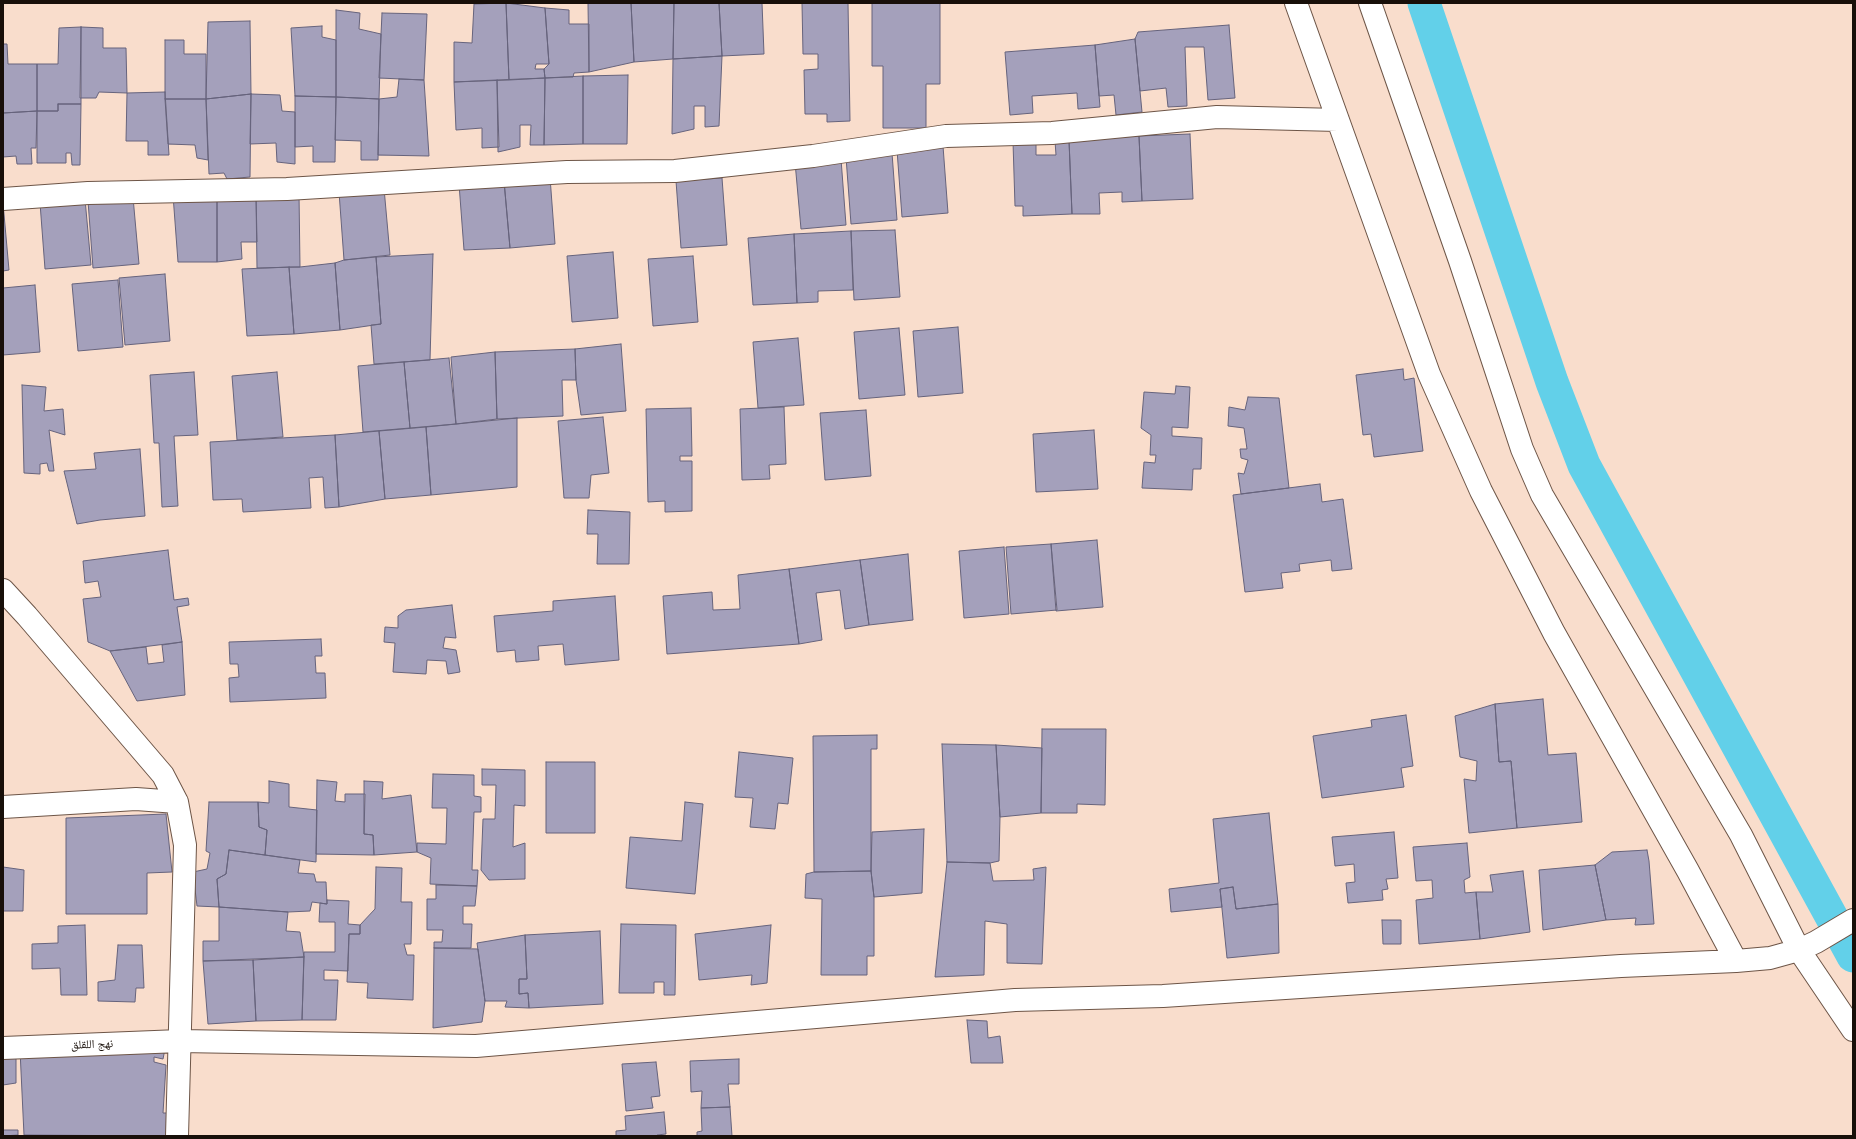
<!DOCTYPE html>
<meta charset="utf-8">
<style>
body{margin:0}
#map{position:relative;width:1856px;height:1139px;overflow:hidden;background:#f9ddcc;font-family:Ubuntu,sans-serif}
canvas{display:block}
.frame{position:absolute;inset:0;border:4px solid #180f09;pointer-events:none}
</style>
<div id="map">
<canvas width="1856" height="1139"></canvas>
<div class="frame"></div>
</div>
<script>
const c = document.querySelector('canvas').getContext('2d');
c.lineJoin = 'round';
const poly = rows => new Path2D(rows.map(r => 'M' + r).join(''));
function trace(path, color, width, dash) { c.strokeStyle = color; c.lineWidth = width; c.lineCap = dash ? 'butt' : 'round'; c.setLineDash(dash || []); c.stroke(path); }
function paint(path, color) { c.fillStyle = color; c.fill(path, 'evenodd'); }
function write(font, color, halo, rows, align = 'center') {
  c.font = font + ' Ubuntu,"Noto Naskh Arabic",sans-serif'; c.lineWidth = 3; c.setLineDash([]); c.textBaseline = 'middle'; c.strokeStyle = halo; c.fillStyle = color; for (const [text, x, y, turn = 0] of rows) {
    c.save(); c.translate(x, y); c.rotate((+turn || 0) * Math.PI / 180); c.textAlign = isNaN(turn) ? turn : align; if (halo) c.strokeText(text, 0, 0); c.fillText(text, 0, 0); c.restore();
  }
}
trace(poly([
 [1424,3,1552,382,1584,465,1853,956]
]), '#62d0e9', 33);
const building = poly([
 [506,3,545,8,549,64,536,64,535,69,544,69,545,78,509,80,506,3],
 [506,3,509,80,454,82,454,42,472,43,474,4,506,3],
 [588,3,631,3,634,62,589,72,588,3],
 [631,3,674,3,673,59,634,62,631,3],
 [674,3,719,3,722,56,673,59,674,3],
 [719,3,762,3,764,54,722,56,719,3],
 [802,3,848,3,850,121,827,122,827,114,805,114,804,70,818,69,818,54,803,54,802,3],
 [872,3,940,3,940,84,926,84,926,128,883,128,883,66,872,66,872,3],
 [545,8,569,10,569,24,589,24,589,72,574,73,573,77,545,78,544,69,549,64,545,8],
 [336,10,360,13,359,29,381,34,379,99,336,97,336,10],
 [382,13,427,14,424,80,379,78,382,13],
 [250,21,251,94,206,99,208,22,250,21],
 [1229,25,1235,98,1208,100,1204,47,1185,47,1187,106,1168,107,1166,88,1140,91,1135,39,1138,32,1229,25],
 [322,26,322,37,336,40,336,97,295,96,291,28,322,26],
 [81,27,81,104,58,104,58,111,37,111,37,64,58,64,59,28,81,27],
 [81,27,103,28,103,48,126,48,127,93,99,92,96,98,80,98,81,27],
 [1135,39,1142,112,1116,115,1114,95,1099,96,1095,45,1135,39],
 [165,40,184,40,184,54,206,54,206,99,165,99,165,40],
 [3,44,7,44,8,64,37,64,37,111,3,113,3,44],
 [1095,45,1100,107,1078,109,1077,93,1032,96,1033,113,1010,115,1005,52,1095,45],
 [722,56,719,126,705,127,705,106,694,106,694,129,672,134,673,59,722,56],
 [628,75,627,144,583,144,583,76,628,75],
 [583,76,583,144,544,145,545,78,583,76],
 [545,78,544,145,530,145,531,125,520,125,520,147,498,152,497,80,545,78],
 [399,79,424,80,429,156,378,155,379,99,397,97,399,79],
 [497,80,499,147,482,148,482,128,456,130,454,82,497,80],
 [165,92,169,155,148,155,148,141,126,141,127,93,165,92],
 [251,94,280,95,282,111,295,112,295,164,277,162,276,143,250,144,251,94],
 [251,94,250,177,227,179,224,173,209,174,206,99,251,94],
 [295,96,336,97,335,162,313,162,313,146,295,147,295,96],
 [336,97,379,99,378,160,361,160,361,141,335,140,336,97],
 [165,99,206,99,208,160,197,158,195,145,168,144,165,99],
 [58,104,81,104,80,165,72,165,71,153,66,153,66,163,37,163,37,111,58,111,58,104],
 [37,111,36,148,31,148,32,164,17,164,16,156,3,157,3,113,37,111],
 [1190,134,1193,199,1142,201,1139,136,1190,134],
 [1139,136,1142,201,1122,202,1122,192,1099,193,1100,214,1072,214,1069,140,1139,136],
 [1069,140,1072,214,1023,216,1023,206,1015,206,1013,142,1036,141,1036,155,1056,155,1055,141,1069,140],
 [943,146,948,213,902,217,897,150,943,146],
 [892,153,897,220,851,224,846,157,892,153],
 [841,159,846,225,801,229,795,162,841,159],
 [550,177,555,244,510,248,504,181,550,177],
 [722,178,727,245,681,248,676,181,722,178],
 [504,181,510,248,464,250,459,184,504,181],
 [384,188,390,255,344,260,339,192,384,188],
 [217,194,217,262,178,262,173,195,217,194],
 [217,194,256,194,257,242,241,242,242,259,217,262,217,194],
 [256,194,299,194,300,267,257,268,256,194],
 [133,197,139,264,93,268,88,201,133,197],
 [85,199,91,265,45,269,40,203,85,199],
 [3,203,9,270,3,271,3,203],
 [895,230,900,297,854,300,851,231,895,230],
 [851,231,853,290,818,291,818,302,797,303,794,234,851,231],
 [794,234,797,303,753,305,748,238,794,234],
 [613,252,618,318,572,322,567,256,613,252],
 [433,254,430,360,374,364,371,325,381,324,376,257,433,254],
 [693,256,698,322,653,326,648,259,693,256],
 [376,257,381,324,340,330,335,263,344,260,376,257],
 [335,263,340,330,294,334,289,267,300,267,335,263],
 [289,267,294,334,247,336,242,269,289,267],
 [165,274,170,341,125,345,119,278,165,274],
 [118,280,123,347,78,351,72,284,118,280],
 [35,285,40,352,3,355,3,288,35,285],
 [958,327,963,393,918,397,913,331,958,327],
 [899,328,905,395,859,399,854,332,899,328],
 [798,338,804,405,758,408,753,342,798,338],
 [621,344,626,411,581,415,576,380,575,349,621,344],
 [575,349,576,380,562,380,563,416,497,419,495,352,575,349],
 [495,352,497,419,456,424,451,357,495,352],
 [449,358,456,424,410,428,404,362,449,358],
 [404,362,410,428,363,432,358,366,404,362],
 [1403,369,1404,380,1414,378,1423,451,1374,457,1371,434,1363,435,1356,375,1403,369],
 [194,372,198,435,174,436,178,506,162,507,159,443,154,443,150,375,194,372],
 [277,372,283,437,237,440,232,376,277,372],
 [22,385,46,387,44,411,63,409,65,435,49,430,54,471,49,471,47,463,40,464,40,474,24,473,22,385],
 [1176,386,1190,387,1188,428,1172,427,1172,436,1202,438,1201,469,1193,469,1192,490,1142,488,1144,462,1155,463,1156,455,1150,455,1151,435,1141,428,1144,392,1175,394,1176,386],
 [1248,397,1279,398,1289,488,1241,494,1238,473,1244,474,1248,460,1241,458,1240,449,1247,449,1244,428,1228,426,1229,407,1245,410,1248,397],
 [784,407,786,464,769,465,770,479,742,480,740,409,784,407],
 [691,408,692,456,680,456,680,461,692,461,692,511,665,512,665,501,648,502,646,409,691,408],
 [866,410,871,476,825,480,820,413,866,410],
 [603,417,609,473,591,475,589,498,564,498,558,421,603,417],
 [517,418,517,487,431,495,426,427,517,418],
 [426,427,431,495,385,499,379,431,426,427],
 [1094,430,1098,489,1036,492,1033,434,1094,430],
 [379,431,385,499,339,507,335,435,379,431],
 [335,435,339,507,325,508,323,477,309,478,311,508,243,512,242,499,213,500,210,442,335,435],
 [140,449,145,516,100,520,77,524,64,471,96,469,94,453,140,449],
 [1320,484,1322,502,1343,499,1352,569,1332,571,1331,560,1299,564,1300,571,1281,573,1283,588,1245,592,1233,495,1320,484],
 [588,510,630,512,629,564,597,564,598,534,587,534,588,510],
 [1097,540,1103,607,1056,611,1051,544,1097,540],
 [1051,544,1057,610,1011,614,1006,547,1051,544],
 [1004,547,1009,614,964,618,959,551,1004,547],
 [168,550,174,600,188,598,189,605,177,607,182,642,110,651,88,642,83,599,101,597,98,581,85,583,83,561,168,550],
 [908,554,913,620,869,625,860,560,908,554],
 [860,560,869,625,845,629,840,590,816,593,822,640,799,644,789,569,860,560],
 [789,569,799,644,667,654,663,596,712,592,713,610,740,609,738,575,789,569],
 [615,596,619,660,565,665,563,644,538,646,539,660,516,662,515,650,497,652,494,616,553,611,553,601,615,596],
 [452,605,456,638,445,637,443,648,456,650,460,672,448,674,446,661,427,660,426,674,393,672,395,643,384,642,385,627,398,628,398,616,406,610,452,605],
 [321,639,322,656,315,656,316,673,325,673,326,698,230,702,229,678,239,677,238,664,230,664,229,642,321,639],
 [182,642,185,695,137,701,110,651,146,647,148,664,164,662,162,645,182,642],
 [1543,699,1548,755,1576,753,1582,822,1517,828,1511,761,1499,762,1495,704,1543,699],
 [1495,704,1499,762,1511,761,1517,828,1469,833,1464,779,1476,781,1477,761,1460,757,1455,716,1495,704],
 [1406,715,1413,766,1401,768,1404,787,1322,798,1313,736,1372,727,1371,720,1406,715],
 [1042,729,1106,729,1105,805,1077,804,1077,813,1041,813,1042,729],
 [877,735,877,749,871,749,871,871,814,872,813,736,877,735],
 [942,744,996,745,1000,817,999,861,990,863,947,862,942,744],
 [996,745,1042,748,1041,813,1000,817,996,745],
 [739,752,793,758,788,804,778,803,775,829,750,827,753,798,735,797,739,752],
 [546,762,595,762,595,833,546,833,546,762],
 [482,769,525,770,525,806,514,805,513,847,525,843,525,879,489,880,481,870,483,819,495,819,496,785,482,785,482,769],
 [433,774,474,775,474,796,481,797,481,812,474,812,472,870,478,870,477,886,430,884,431,858,417,852,417,843,446,844,447,808,432,808,433,774],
 [317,780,337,782,335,801,345,802,345,794,365,794,364,834,373,835,374,855,316,854,317,780],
 [269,781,289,784,289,807,317,810,316,862,265,855,267,830,259,827,258,802,269,803,269,781],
 [364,781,383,782,382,799,411,795,417,852,374,855,373,835,364,834,364,781],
 [209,802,258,802,259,827,267,830,265,855,229,850,226,874,217,879,219,907,197,906,193,872,207,869,210,853,206,851,209,802],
 [685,802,703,804,695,894,626,888,630,837,682,841,685,802],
 [1269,813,1278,904,1236,909,1233,887,1220,889,1222,907,1171,912,1169,889,1219,883,1213,819,1269,813],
 [166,814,172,872,147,873,147,914,66,914,66,818,166,814],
 [924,829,922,893,874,897,871,871,872,832,924,829],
 [1394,832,1398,878,1386,879,1388,889,1382,890,1383,900,1348,903,1346,883,1355,882,1354,864,1335,866,1332,837,1394,832],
 [1467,843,1470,877,1464,880,1465,893,1476,892,1480,939,1419,944,1416,900,1433,898,1432,880,1416,881,1413,847,1467,843],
 [229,850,300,860,298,873,314,874,316,882,326,882,327,904,312,902,310,911,288,912,219,907,217,879,226,874,229,850],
 [1647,850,1649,861,1654,924,1635,925,1636,918,1606,920,1595,865,1612,852,1647,850],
 [947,862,990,863,993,881,1034,880,1033,869,1046,867,1042,964,1007,963,1007,924,985,921,984,975,935,977,947,862],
 [1595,865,1606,920,1543,930,1539,870,1595,865],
 [3,867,24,870,23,911,3,911,3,867],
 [376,867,402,868,401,902,412,902,411,944,404,944,407,955,414,955,413,1000,367,998,368,983,347,982,349,934,360,934,360,925,375,909,376,867],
 [871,871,874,897,874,956,867,956,867,975,821,975,822,899,805,898,806,874,814,872,871,871],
 [1523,871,1530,932,1480,939,1476,892,1493,892,1490,875,1523,871],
 [436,885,477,886,475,906,463,906,463,924,472,924,471,948,434,948,434,942,442,942,443,930,427,930,427,899,436,899,436,885],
 [1233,887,1236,909,1278,904,1279,953,1227,958,1220,889,1233,887],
 [327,900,349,901,348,924,360,925,360,934,349,934,348,971,324,970,324,980,338,980,336,1020,302,1020,304,952,335,952,335,922,319,922,320,903,327,904,327,900],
 [219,907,288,912,286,931,300,932,304,957,203,961,203,941,219,941,219,907],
 [1382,920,1401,920,1401,944,1383,944,1382,920],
 [621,924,676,925,675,995,664,995,664,982,654,982,654,993,619,993,621,924],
 [85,925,87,995,61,995,60,968,32,969,32,944,58,943,58,926,85,925],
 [771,925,767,983,751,985,752,975,699,980,695,934,771,925],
 [600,931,603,1004,529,1008,528,993,519,994,519,979,527,979,525,935,600,931],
 [525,935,527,979,519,979,519,994,528,993,529,1008,505,1007,507,1001,485,1001,477,943,525,935],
 [118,945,142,945,144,988,136,988,135,1002,98,1001,98,982,115,980,118,945],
 [434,948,478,949,485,1001,482,1022,433,1028,434,948],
 [304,957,302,1020,256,1021,253,960,304,957],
 [253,960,256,1021,208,1024,203,961,253,960],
 [967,1020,987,1021,988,1038,1000,1036,1003,1063,971,1063,967,1020],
 [165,1049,163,1059,154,1057,154,1062,166,1065,163,1113,168,1113,166,1136,24,1135,20,1050,165,1049],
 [3,1050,16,1050,16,1083,3,1085,3,1050],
 [739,1059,739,1084,728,1084,730,1107,701,1108,702,1091,691,1092,690,1061,739,1059],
 [656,1062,660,1096,651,1097,653,1108,626,1111,622,1064,656,1062],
 [730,1107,732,1136,697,1136,697,1132,702,1131,701,1108,730,1107],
 [664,1112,666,1134,657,1135,657,1136,616,1136,616,1131,626,1130,625,1116,664,1112],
 [3,1130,18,1130,18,1135,3,1136,3,1130]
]);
paint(building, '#a4a0bb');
trace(building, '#66637c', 1);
const street = poly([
 [1296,3,1429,374,1481,491,1554,633,1688,871,1736,961,1770,958,1799,950,1816,942,1853,920],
 [1370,3,1460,261,1522,449,1542,495,1741,835,1799,950,1853,1030],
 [3,199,88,193,287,189,567,172,675,171,813,156,946,136,1052,133,1217,117,1338,120],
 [3,590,27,616,163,775,177,802],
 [3,807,136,799,177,802,185,845,177,1136],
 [3,1048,180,1041,476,1046,1015,1000,1163,996,1621,966,1736,961]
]);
trace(street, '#6d5547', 24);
trace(street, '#fff', 22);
write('12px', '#180f09', '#fff', [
 ["نهج اللقلق",92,1044,-2]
]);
</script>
